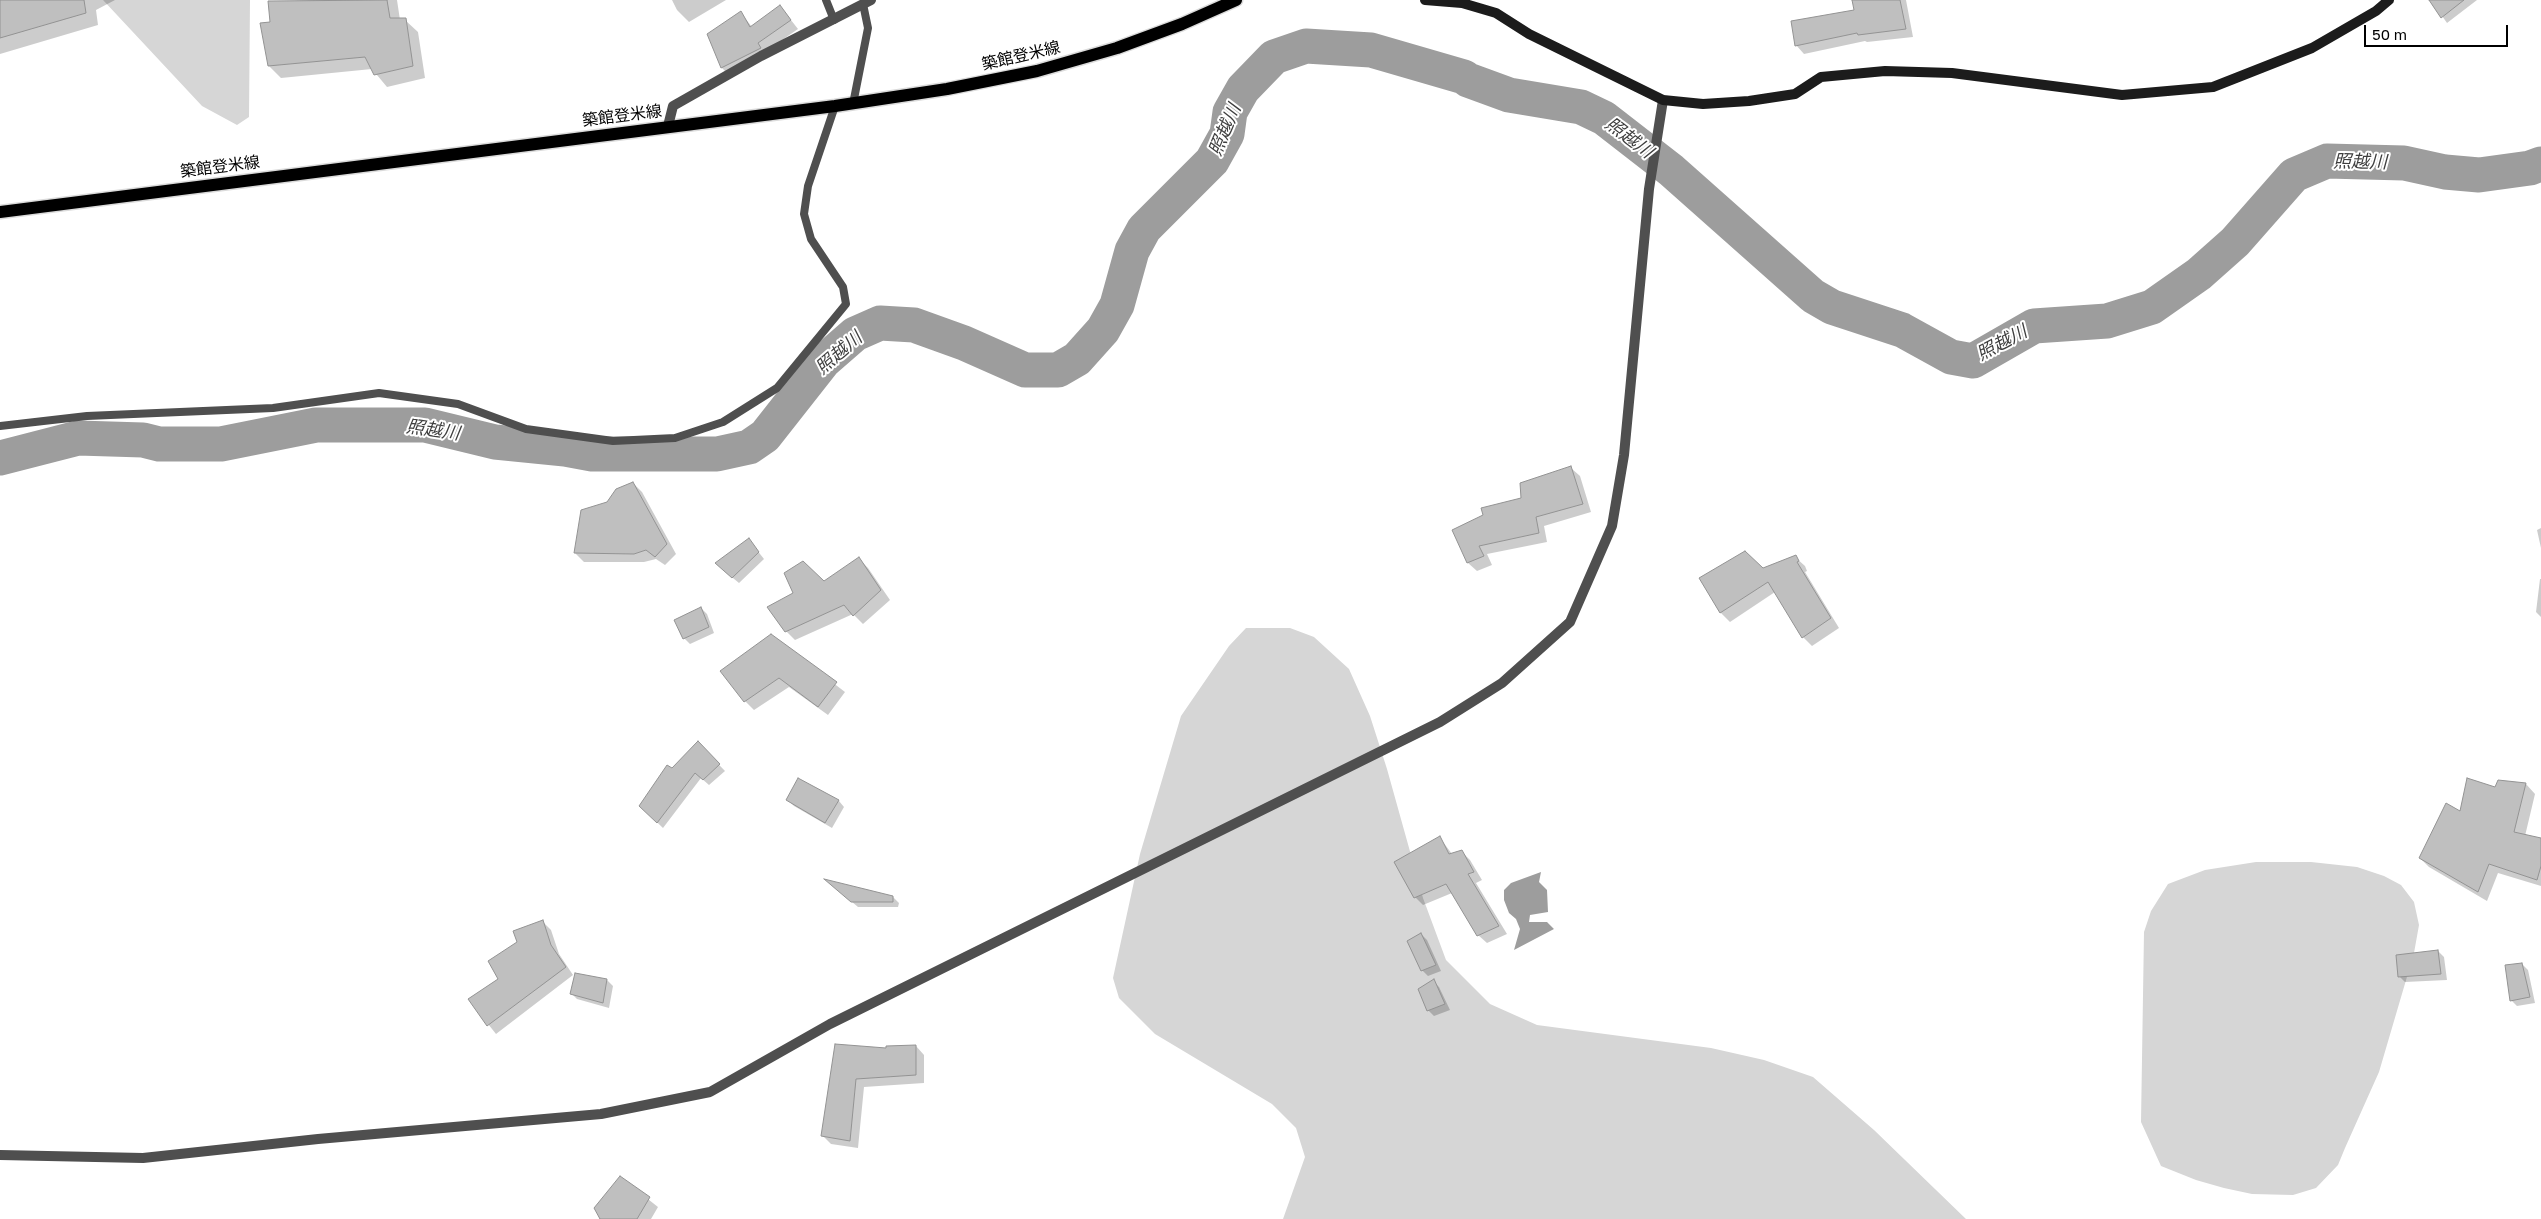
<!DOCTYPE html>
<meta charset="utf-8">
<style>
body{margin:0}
#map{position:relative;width:2541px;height:1219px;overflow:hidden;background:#fff;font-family:"Golos Text",sans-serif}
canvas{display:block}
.scale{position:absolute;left:2364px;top:25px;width:144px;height:22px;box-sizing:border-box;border:2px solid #000;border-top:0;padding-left:6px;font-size:15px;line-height:18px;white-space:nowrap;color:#000;-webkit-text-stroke:4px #fff;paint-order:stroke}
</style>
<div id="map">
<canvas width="2541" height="1219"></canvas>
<div class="scale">50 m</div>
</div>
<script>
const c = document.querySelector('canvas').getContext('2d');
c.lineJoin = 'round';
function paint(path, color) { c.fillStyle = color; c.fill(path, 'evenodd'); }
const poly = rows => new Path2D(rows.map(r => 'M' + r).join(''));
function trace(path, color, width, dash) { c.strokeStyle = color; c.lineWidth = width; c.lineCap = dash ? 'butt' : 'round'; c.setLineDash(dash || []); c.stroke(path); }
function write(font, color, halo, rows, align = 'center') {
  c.font = font + ' "Golos Text","Noto Sans JP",sans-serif'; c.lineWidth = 4; c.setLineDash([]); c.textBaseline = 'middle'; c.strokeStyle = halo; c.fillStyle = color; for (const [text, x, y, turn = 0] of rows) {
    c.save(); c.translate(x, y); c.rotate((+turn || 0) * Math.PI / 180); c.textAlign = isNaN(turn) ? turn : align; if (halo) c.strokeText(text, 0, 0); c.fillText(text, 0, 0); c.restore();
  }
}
paint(poly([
 [103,0,250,0,249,117,237,125,202,106],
 [1246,628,1290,628,1314,637,1349,669,1370,716,1387,769,1423,898,1446,960,1490,1004,1537,1025,1711,1048,1764,1060,1813,1077,1874,1130,1966,1219,1283,1219,1305,1157,1296,1128,1272,1104,1155,1034,1119,998,1113,978,1140,854,1181,716,1229,646],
 [2256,862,2311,862,2357,867,2384,876,2401,885,2414,902,2419,925,2414,953,2379,1072,2345,1148,2338,1165,2316,1188,2293,1195,2252,1194,2224,1188,2196,1180,2161,1166,2141,1122,2144,932,2151,911,2168,884,2205,870]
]), '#d6d6d6');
paint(poly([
 [1541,872,1539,882,1547,890,1548,912,1530,915,1529,922,1547,922,1554,929,1514,950,1520,929,1516,919,1509,913,1504,900,1504,890,1511,883]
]), '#9d9d9d');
paint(poly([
 [0,0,115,0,96,10,98,25,0,54],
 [315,0,397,0,400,20,405,20,418,32,425,78,387,87,372,69,281,78,269,66,271,23,269,2],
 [672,0,726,0,689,22,677,10],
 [1853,0,1906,0,1913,37,1867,42,1865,41,1804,54,1796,45,1855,11],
 [2431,0,2477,0,2447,23],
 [780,6,798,29,730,76,722,68,709,34,741,13,752,27],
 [1571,468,1580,476,1591,512,1544,526,1547,542,1487,554,1492,565,1477,571,1468,563,1485,515,1523,499],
 [633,483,642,492,676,554,665,565,656,559,644,562,584,562,575,553],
 [2541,528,2541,548,2537,530],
 [749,540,764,559,739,583,722,569],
 [1795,557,1805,566,1807,571,1805,572,1839,628,1812,646,1803,637,1775,592,1730,622,1721,613,1700,579,1762,569],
 [859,559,868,568,890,600,863,624,853,614,795,640,786,631,823,583],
 [2540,579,2541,579,2541,617,2536,612],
 [701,608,707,614,714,633,690,644,684,638],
 [771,635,845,692,828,715,789,687,754,710,745,701],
 [698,743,725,771,709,785,701,778,663,828,640,806],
 [799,780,839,801,844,807,832,828,794,806,788,800],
 [2526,784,2535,794,2525,836,2541,839,2541,886,2498,873,2487,901,2429,867,2420,858,2461,813],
 [1440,838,1452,854,1462,852,1470,860,1482,880,1476,883,1507,934,1487,943,1478,935,1452,893,1423,905,1415,897],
 [832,885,893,897,899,903,898,907,858,907],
 [543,922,551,930,559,954,573,975,496,1034,469,1000,500,979,519,942],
 [1421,934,1427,940,1441,971,1428,976,1422,970],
 [2438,951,2444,957,2447,980,2405,982,2399,976],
 [2522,964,2528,970,2535,1003,2517,1006,2511,1000],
 [576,975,607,980,613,986,609,1008,577,999,571,993],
 [1433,981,1439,987,1450,1010,1434,1016,1428,1010],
 [836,1046,887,1049,916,1046,924,1055,924,1083,864,1087,858,1148,831,1144,823,1136],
 [620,1177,658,1207,651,1219,599,1219]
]), '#0003');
trace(poly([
 [0,458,78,438,143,440,159,444,221,444,316,425,425,425,495,442,565,449,592,454,717,454,749,447,765,436,824,361,855,334,880,323,914,325,964,343,1025,370,1058,370,1077,359,1103,330,1117,305,1132,251,1144,229,1212,161,1227,134,1230,112,1243,89,1274,57,1306,46,1371,50,1464,77,1468,80,1509,95,1581,107,1604,118,1671,170,1813,296,1832,307,1902,330,1951,357,1973,361,2034,326,2107,321,2152,307,2199,274,2235,242,2294,175,2327,161,2404,163,2445,172,2479,175,2530,168,2541,164]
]), '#9d9d9d', 35);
const building = poly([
 [0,0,84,0,86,13,0,38,0,0],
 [387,0,390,18,406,18,413,66,374,75,365,57,268,66,260,23,270,22,268,1,387,0],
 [1852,0,1900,0,1906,29,1858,35,1857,33,1795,46,1791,21,1854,10,1852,0],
 [2429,0,2464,0,2441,18,2429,0],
 [780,5,791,20,758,43,761,48,721,68,707,34,741,11,750,27,780,5],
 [1571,466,1583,504,1536,517,1539,533,1479,546,1484,556,1467,563,1452,530,1483,515,1481,508,1521,498,1520,483,1571,466],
 [633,482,667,544,655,557,646,550,634,554,574,553,581,510,607,502,616,489,633,482],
 [749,538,759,552,732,578,715,563,749,538],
 [1745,551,1763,568,1796,555,1799,561,1797,562,1831,618,1802,638,1768,582,1720,613,1699,578,1745,551],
 [859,557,881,590,853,616,844,605,785,632,767,607,793,593,784,573,803,561,824,581,859,557],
 [701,607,709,627,683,639,674,620,701,607],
 [771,634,837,682,818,707,779,678,744,702,720,671,771,634],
 [698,741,720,764,703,780,695,773,657,823,639,806,667,765,672,768,698,741],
 [798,778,839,800,825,823,786,800,798,778],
 [2467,778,2495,787,2498,780,2526,783,2514,832,2541,838,2541,866,2537,880,2489,864,2478,892,2419,858,2446,803,2460,811,2467,778],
 [1440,836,1449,854,1462,850,1474,872,1468,874,1499,926,1477,936,1446,884,1414,898,1394,862,1440,836],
 [824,879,893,896,893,902,851,902,824,879],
 [543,920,551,945,566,967,487,1026,468,999,498,979,488,961,517,942,513,931,543,920],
 [1421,933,1436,965,1421,971,1407,941,1421,933],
 [2438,950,2441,974,2398,977,2396,955,2438,950],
 [2522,963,2530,997,2510,1001,2505,965,2522,963],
 [575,973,607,979,603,1003,570,994,575,973],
 [1434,979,1445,1004,1427,1011,1418,989,1434,979],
 [835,1044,886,1048,886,1046,916,1045,916,1075,856,1079,850,1141,821,1136,835,1044],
 [620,1176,650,1197,637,1219,600,1219,594,1208,620,1176]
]);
paint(building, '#bfbfbf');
trace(building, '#939393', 1);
const primary = poly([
 [0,212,835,106,947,89,1037,71,1117,48,1182,24,1236,0]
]);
trace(primary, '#dbdbdb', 15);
trace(poly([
 [826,0,834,20],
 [853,104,868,28,863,4],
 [0,426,87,416,273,408,379,393,458,404,526,429,613,441,675,438,723,422,777,388,846,304,843,287,811,239,804,214,808,186,835,106]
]), '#4f4f4f', 8);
trace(poly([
 [668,126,673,106,761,56,871,0],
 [0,1155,143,1158,318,1139,601,1114,710,1092,830,1024,1440,722,1502,683,1570,622,1612,526,1624,455,1649,189,1663,100]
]), '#4f4f4f', 10);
trace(poly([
 [1425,0,1462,3,1496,13,1529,34,1663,100,1703,104,1749,101,1795,94,1821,77,1885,71,1952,73,2122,95,2213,87,2312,48,2376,11,2389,0]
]), '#1c1c1c', 10);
trace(primary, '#000', 12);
write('16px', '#000', '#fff', [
 ["築館登米線",1021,56,-13],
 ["築館登米線",622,116,-7],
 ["築館登米線",220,167,-7]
]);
write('italic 18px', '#3e3e3e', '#fff', [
 ["照越川",1225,130,-67],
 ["照越川",1629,138,37],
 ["照越川",2360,162,1],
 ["照越川",2002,343,-28],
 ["照越川",839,353,-41],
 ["照越川",433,430,8]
]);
</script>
